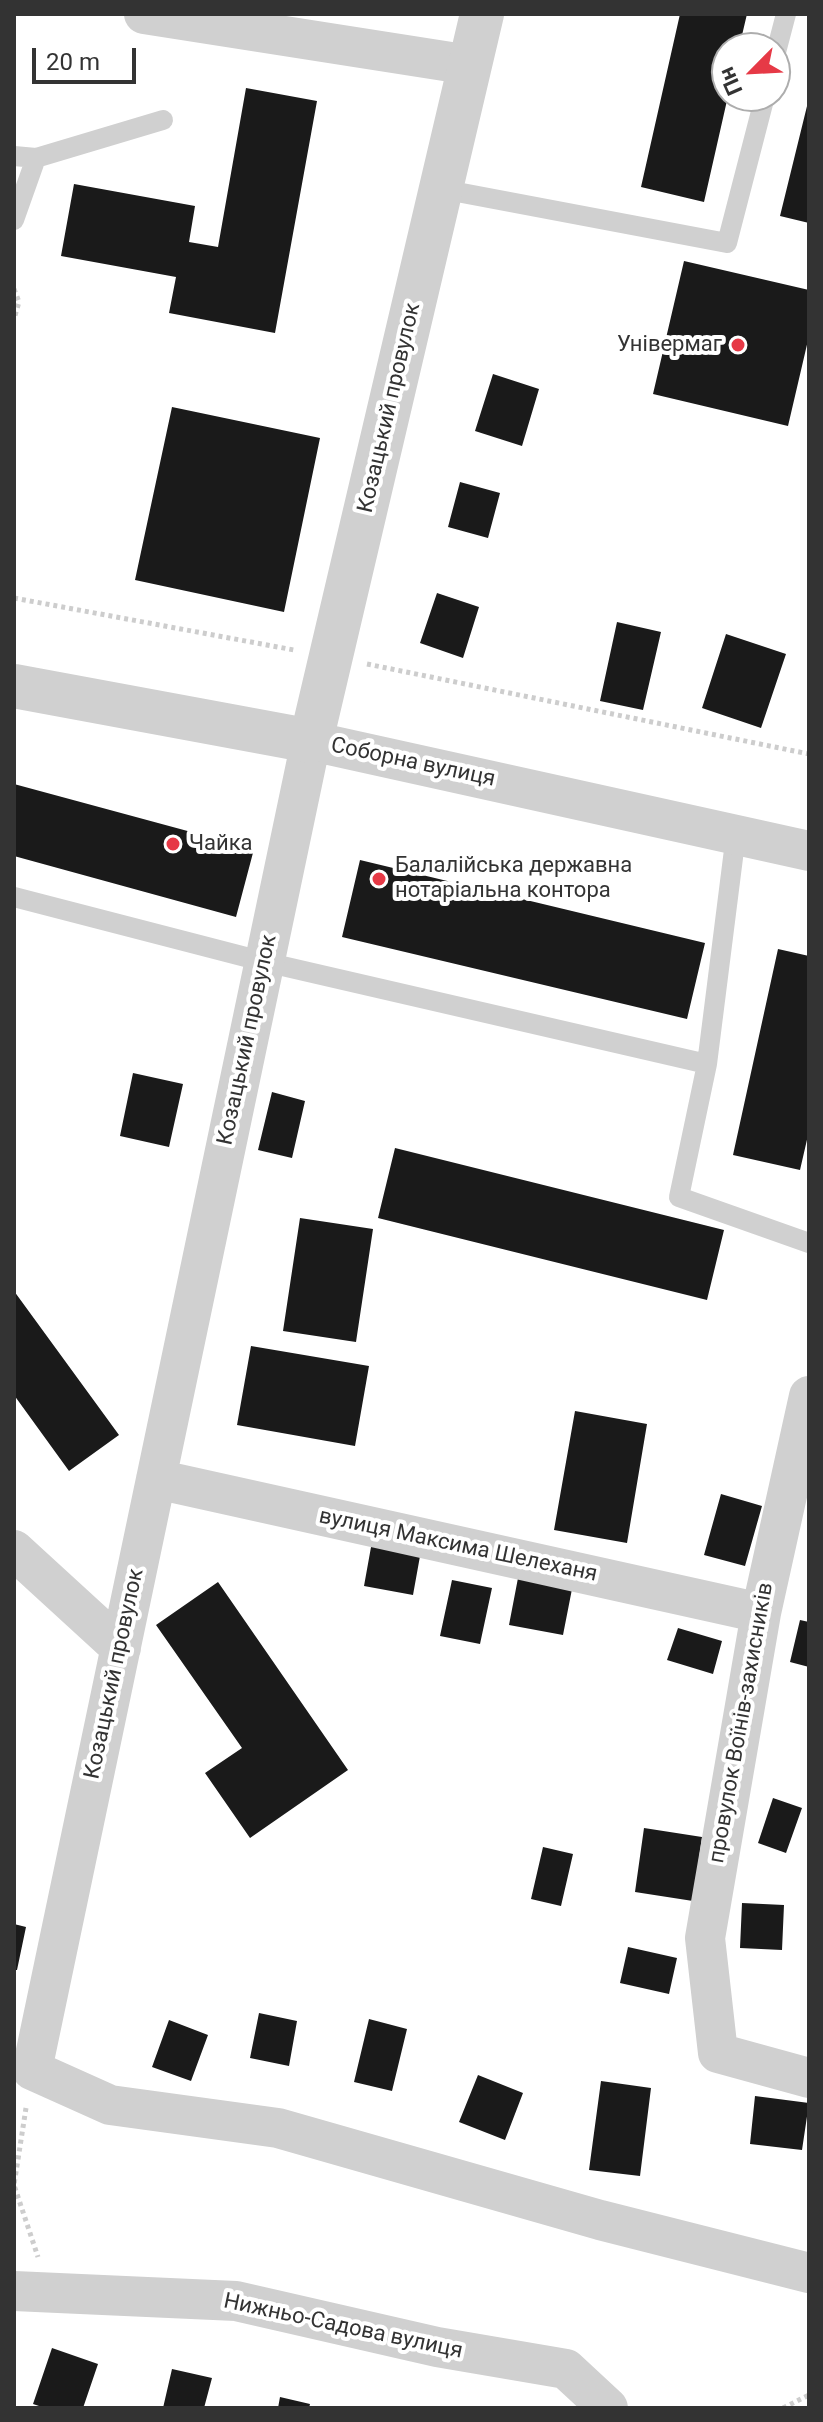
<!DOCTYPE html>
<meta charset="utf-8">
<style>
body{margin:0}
#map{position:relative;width:823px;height:2422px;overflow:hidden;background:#fff;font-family:Roboto,sans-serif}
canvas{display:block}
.frame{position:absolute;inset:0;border:16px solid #333;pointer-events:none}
.north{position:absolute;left:711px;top:32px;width:80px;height:80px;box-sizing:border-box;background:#fff;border:2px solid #adadad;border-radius:50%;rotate:246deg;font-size:22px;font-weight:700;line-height:32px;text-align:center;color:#333}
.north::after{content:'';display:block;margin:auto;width:28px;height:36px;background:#e63946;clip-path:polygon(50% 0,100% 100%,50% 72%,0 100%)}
.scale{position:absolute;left:32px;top:48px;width:104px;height:36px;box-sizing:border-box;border:4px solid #333;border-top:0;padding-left:10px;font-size:24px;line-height:28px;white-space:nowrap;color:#333;-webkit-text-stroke:6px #fff;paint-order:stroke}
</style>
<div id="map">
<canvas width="823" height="2422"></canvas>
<div class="frame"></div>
<div class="north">Пн</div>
<div class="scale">20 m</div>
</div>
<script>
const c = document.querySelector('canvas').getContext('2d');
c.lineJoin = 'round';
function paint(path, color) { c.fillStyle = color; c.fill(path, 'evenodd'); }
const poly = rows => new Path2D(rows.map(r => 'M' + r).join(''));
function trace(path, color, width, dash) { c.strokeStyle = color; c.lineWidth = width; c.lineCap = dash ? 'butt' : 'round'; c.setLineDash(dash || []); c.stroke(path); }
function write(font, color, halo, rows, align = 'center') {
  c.font = font + ' Roboto,sans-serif'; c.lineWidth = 8; c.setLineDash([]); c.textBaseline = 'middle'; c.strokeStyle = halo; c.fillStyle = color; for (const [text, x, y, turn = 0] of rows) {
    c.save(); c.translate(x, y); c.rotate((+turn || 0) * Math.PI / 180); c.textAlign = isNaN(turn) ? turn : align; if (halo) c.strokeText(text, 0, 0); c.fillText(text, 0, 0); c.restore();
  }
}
paint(poly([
 [680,14,747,14,739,48,727,48,728,96,704,202,641,187],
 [246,88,317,101,275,333,169,313,176,277,61,256,74,184,195,206,189,242,218,247],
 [808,102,809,102,809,223,780,216],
 [684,261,809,290,809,336,788,426,653,394],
 [493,374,539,389,522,446,475,431],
 [172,407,320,438,284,612,135,580],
 [460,482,500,493,488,538,448,527],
 [437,593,479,607,463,658,420,643],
 [617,622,661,632,643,710,600,701],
 [726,634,786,654,761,728,702,708],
 [14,784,254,849,236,917,14,856],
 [360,860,705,943,687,1019,342,937],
 [778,949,809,956,809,1131,800,1170,733,1155],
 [133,1073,183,1084,169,1147,120,1136],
 [272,1092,305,1101,292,1158,258,1150],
 [395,1148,724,1230,707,1300,378,1218],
 [300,1218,373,1229,356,1342,283,1331],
 [14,1291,119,1435,69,1471,14,1395],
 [251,1346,369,1366,355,1446,237,1425],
 [575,1411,647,1424,627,1543,554,1530],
 [721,1494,762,1506,745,1566,704,1555],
 [373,1536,422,1545,413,1595,364,1586],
 [518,1578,572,1589,563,1635,509,1625],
 [452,1580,492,1588,480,1644,440,1636],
 [218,1582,348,1770,250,1838,205,1773,242,1748,156,1625],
 [800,1620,809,1622,809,1667,790,1662],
 [678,1628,722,1641,713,1674,667,1660],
 [773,1798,802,1808,786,1853,758,1843],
 [644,1828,702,1837,693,1901,635,1892],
 [543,1847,573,1854,561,1906,531,1899],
 [742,1903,784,1905,782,1950,740,1948],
 [14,1924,26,1927,17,1970,14,1970],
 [628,1947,677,1958,669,1994,620,1983],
 [259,2013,297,2021,289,2066,250,2058],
 [369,2019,407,2029,392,2091,354,2082],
 [169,2020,208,2035,191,2081,152,2067],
 [478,2075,523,2093,505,2140,459,2122],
 [601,2081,651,2088,640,2176,589,2170],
 [755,2096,809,2103,802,2150,750,2144],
 [52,2348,98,2364,83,2408,45,2408,33,2404],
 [172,2369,212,2378,204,2408,163,2408],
 [280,2397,310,2404,309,2408,278,2408]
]), '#1a1a1a');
trace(poly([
 [14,289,19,302,14,319],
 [14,598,294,650],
 [367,664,809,754],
 [26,2108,14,2185,38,2257],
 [783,2408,809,2395]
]), '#cdcdcd', 5, [4, 4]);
trace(poly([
 [775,56,786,14],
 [14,156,36,158],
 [441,189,727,243,765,96],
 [14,220,36,158,163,120],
 [14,897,265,962,707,1064,679,1197,809,1243],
 [707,1064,736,834]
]), '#d0d0d0', 20);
trace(poly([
 [144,14,470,65],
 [809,851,311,741,32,2070,110,2105,278,2128,600,2220,809,2273],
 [809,1396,761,1613,705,1938,718,2053,809,2078],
 [156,1479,761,1613],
 [14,1550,121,1648],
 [14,2291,236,2301,437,2347,566,2369,608,2408]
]), '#d0d0d0', 40);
trace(poly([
 [14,686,311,741,482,14]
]), '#d0d0d0', 44);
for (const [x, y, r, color] of [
 [738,345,8,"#e63946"],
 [173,844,8,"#e63946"],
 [379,879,8,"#e63946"]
]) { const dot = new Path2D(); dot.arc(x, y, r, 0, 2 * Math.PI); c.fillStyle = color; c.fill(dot); trace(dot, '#fff', 3); }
write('22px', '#333', '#fff', [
 ["Універмаг",722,345,"right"],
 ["Чайка",189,844],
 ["Балалійська державна",395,866],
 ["нотаріальна контора",395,891]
], 'left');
write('22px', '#333', '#fff', [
 ["Козацький провулок",390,408,-77],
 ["Соборна вулиця",413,763,12],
 ["Козацький провулок",248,1040,-78],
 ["вулиця Максима Шелеханя",458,1546,12],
 ["Козацький провулок",115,1674,-78],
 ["провулок Воїнів-захисників",742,1723,-80],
 ["Нижньо-Садова вулиця",343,2327,12]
]);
</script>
